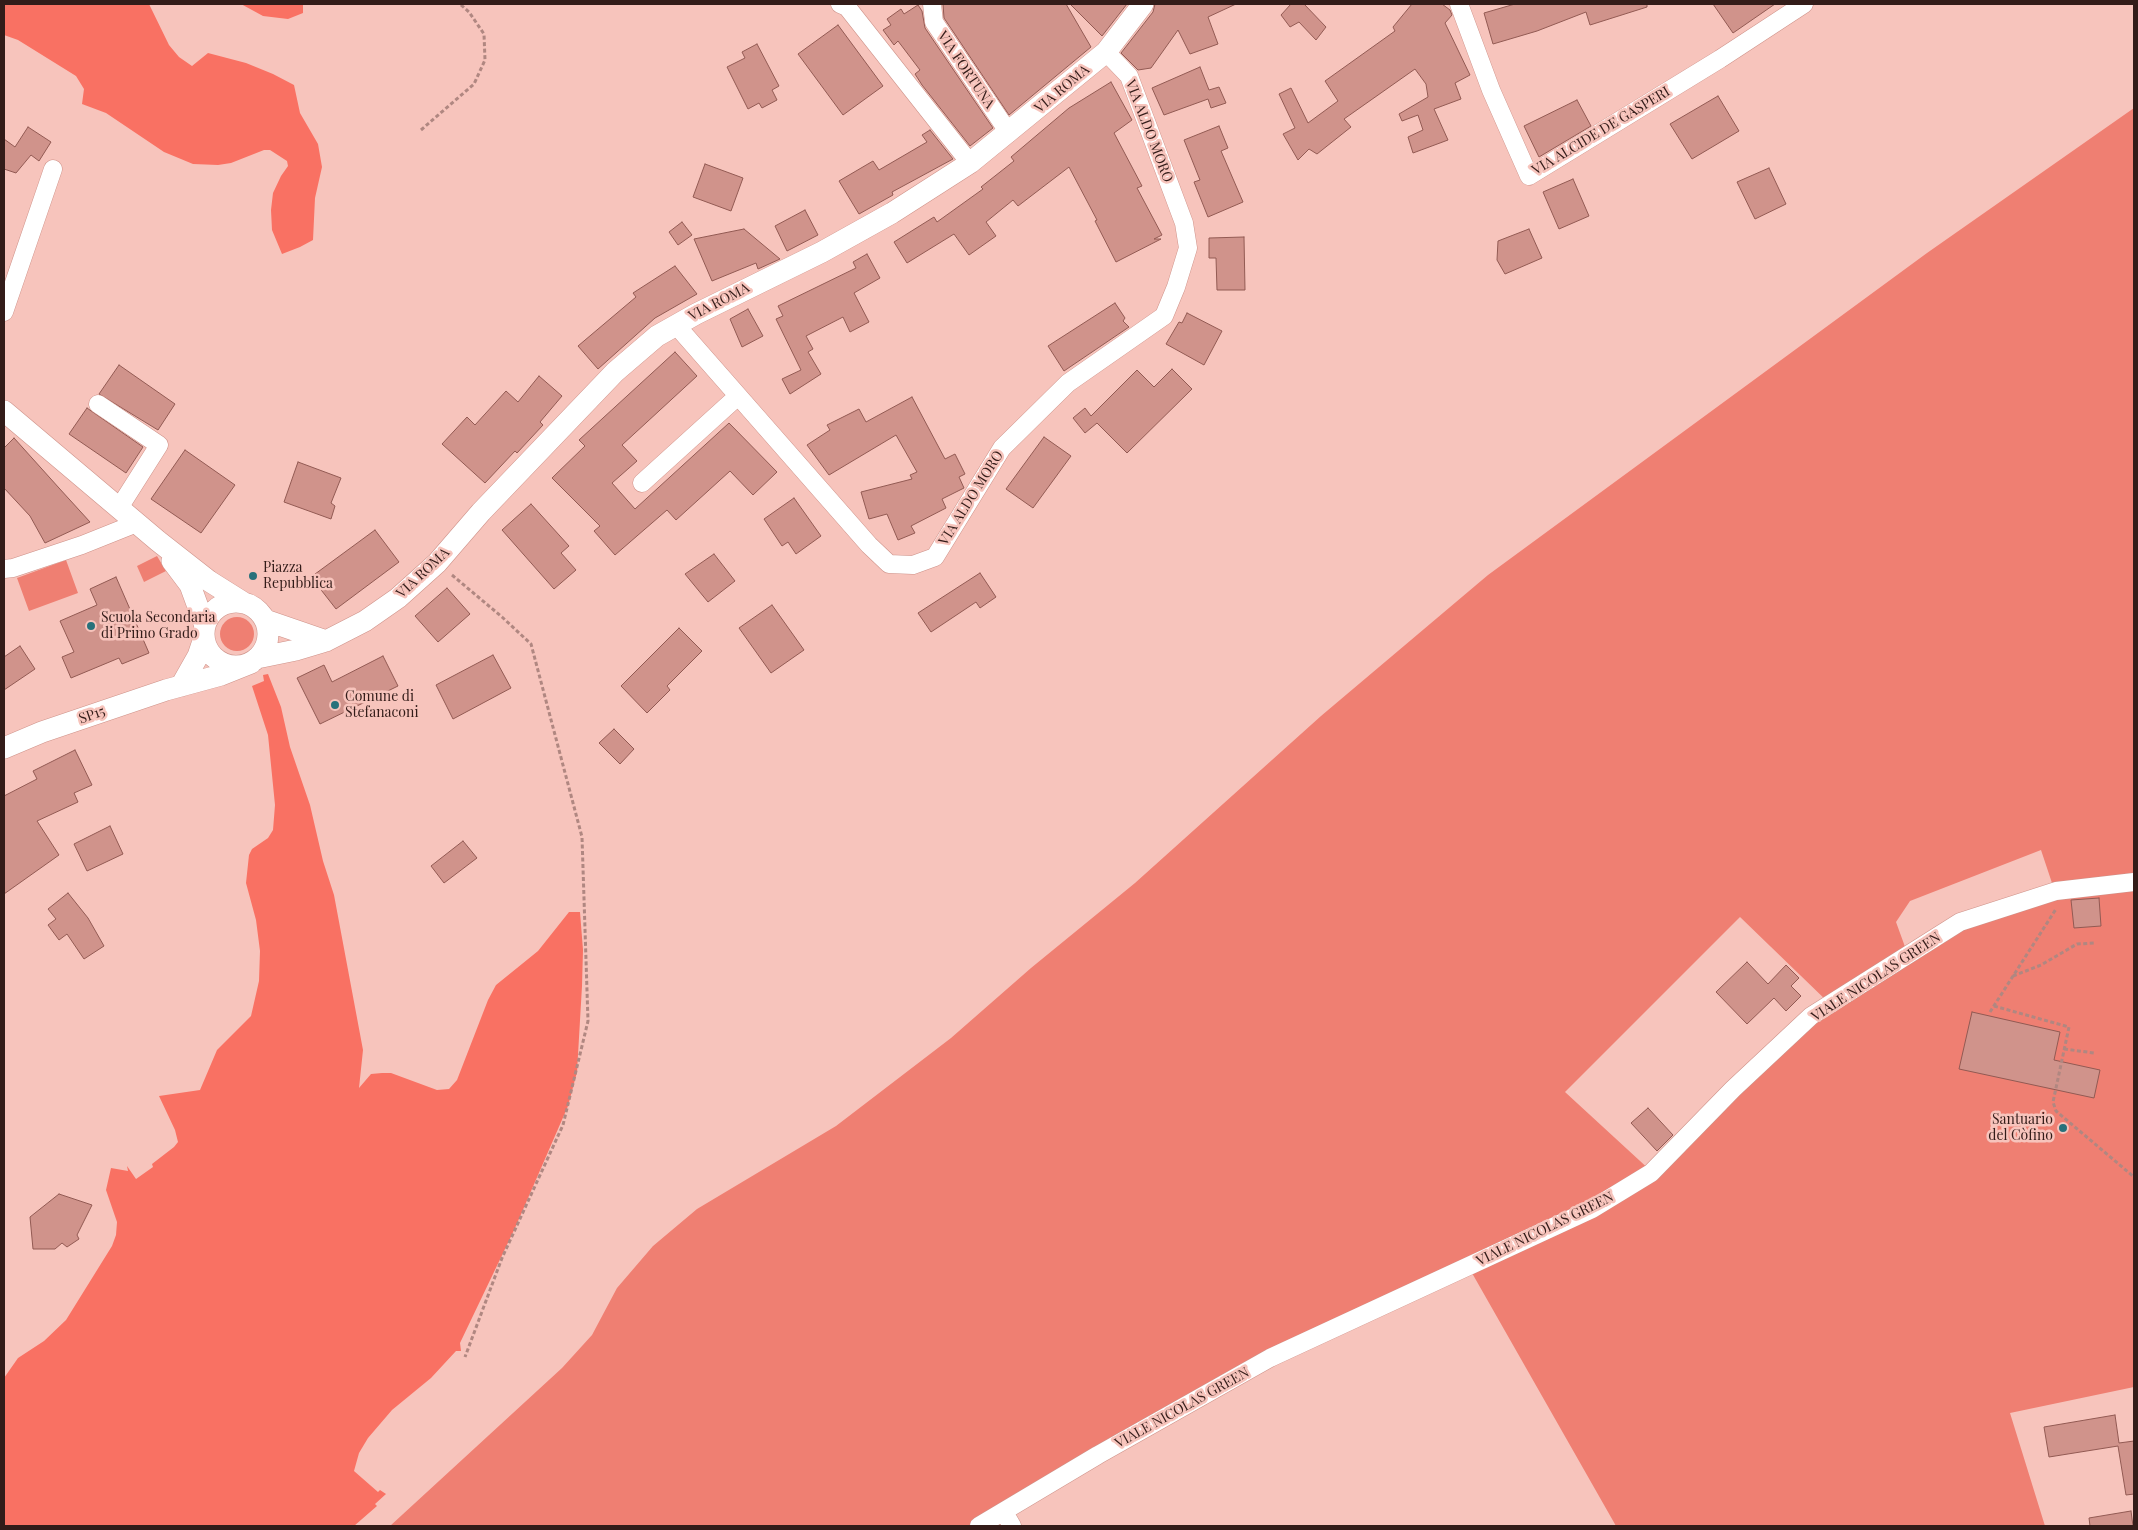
<!DOCTYPE html>
<meta charset="utf-8">
<style>
body{margin:0}
#map{position:relative;width:2138px;height:1530px;overflow:hidden;background:#f7c4bc;font-family:"Playfair Display",serif}
canvas{display:block}
.frame{position:absolute;inset:0;border:5px solid #331c19;pointer-events:none}
</style>
<div id="map">
<canvas width="2138" height="1530"></canvas>
<div class="frame"></div>
</div>
<script>
const c = document.querySelector('canvas').getContext('2d');
c.lineJoin = 'round';
function paint(path, color) { c.fillStyle = color; c.fill(path, 'evenodd'); }
const poly = rows => new Path2D(rows.map(r => 'M' + r).join(''));
function trace(path, color, width, dash) { c.strokeStyle = color; c.lineWidth = width; c.lineCap = dash ? 'butt' : 'round'; c.setLineDash(dash || []); c.stroke(path); }
function write(font, color, halo, rows, align = 'center') {
  c.font = font + ' "Playfair Display",serif'; c.lineWidth = 5; c.setLineDash([]); c.textBaseline = 'middle'; c.strokeStyle = halo; c.fillStyle = color; for (const [text, x, y, turn = 0] of rows) {
    c.save(); c.translate(x, y); c.rotate((+turn || 0) * Math.PI / 180); c.textAlign = isNaN(turn) ? turn : align; if (halo) c.strokeText(text, 0, 0); c.fillText(text, 0, 0); c.restore();
  }
}
paint(poly([
 [2134,108,2134,1387,2010,1413,2045,1526,1616,1526,1468,1266,1270,1358,979,1526,390,1526,562,1368,592,1335,617,1288,653,1246,697,1209,836,1126,951,1038,1031,968,1135,883,1321,716,1488,575,1927,253],
 [2041,850,2055,892,1960,922,1908,955,1896,922,1910,901],
 [1740,917,1830,1004,1652,1172,1565,1092],
 [157,556,166,571,144,582,137,566],
 [66,560,78,593,29,611,17,578],
 '220 634a17 17 0 1 1 34 0a17 17 0 1 1-34 0Z'
]), '#ef7f72');
paint(poly([
 [4,4,149,4,169,45,179,57,192,66,208,53,246,63,273,74,294,85,300,113,318,144,322,167,315,198,313,240,300,247,282,254,272,230,271,210,273,193,281,176,288,166,287,161,270,150,264,150,231,163,218,165,193,164,164,152,106,113,82,104,84,89,76,76,18,40,4,35],
 [241,4,303,4,303,13,288,19,263,16],
 [268,674,281,707,290,747,310,805,323,861,334,895,363,1050,359,1088,371,1074,382,1073,391,1073,437,1090,449,1089,457,1080,488,1000,496,985,538,951,569,912,580,912,583,950,582,986,577,1072,568,1106,515,1228,460,1343,461,1351,456,1351,431,1378,392,1410,368,1438,359,1453,354,1471,378,1492,380,1490,386,1494,375,1504,377,1506,354,1526,4,1526,4,1378,18,1358,44,1341,66,1320,112,1246,116,1235,117,1222,106,1190,111,1168,128,1171,127,1166,136,1179,153,1167,152,1164,174,1147,178,1142,175,1130,159,1096,200,1090,217,1050,251,1016,259,981,260,951,256,920,246,883,249,855,252,849,268,838,273,830,275,805,268,735,252,686,264,681,263,675]
]), '#f97163');
const building = poly([
 [943,4,1066,4,1091,47,1009,115,944,18,943,4],
 [1070,4,1127,4,1102,36,1070,4],
 [1155,4,1236,4,1208,17,1218,44,1190,54,1178,30,1151,68,1138,70,1121,53,1153,12,1155,4],
 [1291,4,1304,4,1326,27,1316,40,1299,22,1290,27,1281,15,1291,4],
 [1412,4,1442,4,1450,10,1452,15,1445,23,1470,75,1455,83,1461,99,1434,109,1448,140,1413,153,1408,137,1423,130,1418,115,1402,121,1399,114,1428,97,1426,84,1415,69,1344,119,1351,127,1317,154,1309,149,1298,160,1283,134,1295,128,1279,94,1291,88,1308,123,1338,101,1325,81,1395,31,1393,27,1412,4],
 [1515,4,1647,4,1647,7,1590,25,1586,12,1537,31,1493,44,1484,13,1515,4],
 [1713,4,1775,4,1733,33,1713,4],
 [918,5,922,11,925,28,993,128,970,146,922,85,915,74,920,70,898,41,894,45,883,30,891,25,887,19,901,9,904,14,918,5],
 [838,25,883,86,843,115,798,54,838,25],
 [757,44,779,86,772,90,777,100,762,108,759,103,748,109,727,67,745,58,742,52,757,44],
 [1200,67,1209,90,1219,87,1226,103,1211,108,1208,99,1164,115,1152,88,1200,67],
 [1111,82,1132,120,1114,133,1142,186,1137,188,1162,235,1154,239,1161,239,1116,262,1095,221,1097,220,1069,167,1018,206,1013,200,986,222,996,236,969,255,954,234,907,263,894,242,934,217,937,222,983,189,981,187,1014,161,1011,157,1069,108,1111,82],
 [1718,96,1739,131,1692,159,1670,124,1718,96],
 [1577,100,1591,126,1539,157,1524,126,1577,100],
 [1219,126,1228,148,1221,151,1243,202,1208,217,1194,182,1200,180,1184,140,1219,126],
 [28,127,51,142,39,161,31,155,16,173,4,169,4,139,15,147,28,127],
 [930,130,953,159,892,192,893,195,859,214,839,181,873,161,879,170,927,142,922,135,930,130],
 [705,164,743,178,731,211,693,197,705,164],
 [1769,168,1786,204,1755,219,1737,182,1769,168],
 [1573,179,1589,216,1559,229,1543,192,1573,179],
 [805,210,818,235,787,251,775,226,805,210],
 [682,222,692,235,678,245,669,232,682,222],
 [744,229,780,259,758,269,756,263,712,281,694,239,744,229],
 [1529,229,1542,258,1505,274,1497,260,1498,241,1529,229],
 [1244,237,1245,290,1217,290,1216,258,1209,258,1209,238,1244,237],
 [867,254,880,278,854,293,869,322,850,332,843,317,806,336,813,349,808,352,821,374,790,394,782,379,801,370,776,319,783,316,778,306,856,268,853,262,867,254],
 [675,266,697,294,655,318,598,369,578,346,636,297,633,293,675,266],
 [1115,303,1125,318,1123,321,1129,327,1064,371,1048,346,1115,303],
 [748,309,763,336,742,347,730,319,748,309],
 [1187,313,1222,331,1204,365,1166,344,1179,322,1182,323,1187,313],
 [675,352,697,376,622,445,637,461,612,483,635,509,729,423,777,472,753,495,730,471,676,520,667,510,615,555,594,531,600,526,552,478,585,446,579,440,675,352],
 [119,365,175,404,158,430,99,394,119,365],
 [1172,369,1192,389,1127,453,1097,423,1085,433,1073,418,1085,408,1091,416,1137,370,1154,387,1172,369],
 [539,376,562,396,540,422,543,425,517,453,515,451,485,483,442,444,467,417,475,425,506,391,518,402,539,376],
 [912,397,945,459,955,454,965,474,959,477,964,488,942,499,946,508,911,526,915,533,898,540,887,514,869,519,861,492,912,479,910,475,917,472,896,435,829,475,807,445,830,430,827,425,859,409,866,422,912,397],
 [87,408,143,447,126,473,69,434,87,408],
 [1044,437,1071,456,1033,508,1006,489,1044,437],
 [14,438,59,488,90,522,45,543,30,516,4,488,4,448,14,438],
 [185,450,235,485,201,533,151,499,185,450],
 [298,462,341,478,331,503,335,506,331,519,284,502,298,462],
 [794,498,821,536,796,554,788,542,782,546,764,519,794,498],
 [531,504,569,546,561,553,576,570,554,589,502,530,531,504],
 [375,530,399,562,336,609,311,577,375,530],
 [714,554,735,581,708,602,685,574,714,554],
 [980,573,996,597,980,608,976,602,931,632,918,613,980,573],
 [116,577,149,653,122,664,119,658,71,678,62,657,74,652,60,621,97,605,90,589,116,577],
 [447,588,470,614,438,642,415,616,447,588],
 [772,605,804,650,771,673,739,628,772,605],
 [679,628,702,651,667,686,670,690,647,713,621,686,679,628],
 [20,646,35,669,4,690,4,657,20,646],
 [493,655,511,688,453,719,436,685,493,655],
 [383,656,398,686,320,724,297,678,324,665,332,682,383,656],
 [614,729,634,749,620,764,599,743,614,729],
 [75,750,92,785,74,793,78,802,37,821,59,855,4,894,4,796,37,779,33,771,75,750],
 [110,826,123,854,87,871,74,844,110,826],
 [463,841,477,858,444,883,431,866,463,841],
 [68,893,88,918,104,946,84,959,67,934,59,940,48,925,56,919,48,909,68,893],
 [2099,898,2101,926,2074,928,2071,900,2099,898],
 [1747,962,1768,984,1786,965,1799,978,1791,986,1801,996,1786,1011,1774,998,1747,1024,1716,992,1747,962],
 [1972,1012,2060,1032,2054,1060,2100,1070,2094,1098,1959,1069,1972,1012],
 [1648,1108,1673,1135,1657,1151,1631,1123,1648,1108],
 [59,1194,92,1205,77,1235,79,1239,67,1247,62,1243,55,1249,33,1249,30,1217,59,1194],
 [2115,1415,2119,1443,2134,1441,2134,1494,2126,1495,2118,1446,2049,1457,2044,1427,2115,1415],
 [2131,1511,2133,1526,2090,1526,2089,1518,2131,1511]
]);
paint(building, '#d0938b');
trace(building, '#925a53', 1);
const minor = poly([
 [840,4,847,7,970,163],
 [932,4,934,22,1009,133],
 [1459,4,1491,90,1529,176,1720,59,1804,4],
 [4,312,53,169],
 [676,325,869,545,889,564,913,565,935,557,1002,448,1068,383,1164,316,1176,287,1188,248,1184,223,1129,76,1106,52],
 [98,404,159,445,119,508],
 [642,483,738,396],
 [4,569,13,568,82,545,137,523],
 [1004,1512,1012,1526],
 [979,1526,1098,1455,1270,1358,1592,1209,1651,1173,1733,1089,1811,1016,1960,922,2056,891,2134,882]
]);
const tertiary = poly([
 [4,411,158,541,209,581,244,603],
 [172,561,190,585,205,626],
 '204 634a32 32 0 1 1 64 0a32 32 0 1 1-64 0Z',
 [265,620,326,641],
 [257,658,296,650,326,641,365,621,398,598,437,563,481,512,615,372,657,336,696,314,822,252,892,213,970,163,1106,52,1143,4],
 [181,686,198,656,204,638],
 [4,748,42,732,166,690,221,675,251,663]
]);
trace(minor, '#ce9289', 19);
trace(tertiary, '#ce9289', 22);
trace(poly([
 [421,130,474,84,485,60,484,34,469,12,460,4],
 [452,575,502,617,531,644,582,837,588,1021,563,1125,502,1258,465,1357],
 [2013,976,2041,965,2077,944,2094,943],
 [1994,1006,2069,1027,2053,1102,2056,1111,2134,1177],
 [1990,1012,2056,909],
 [2064,1049,2094,1053]
]), '#b08781', 3, [4, 2.5]);
trace(minor, '#fff', 18);
trace(tertiary, '#fff', 21);
for (const [x, y, r, color] of [
 [253,576,5,"#28717b"],
 [91,626,5,"#28717b"],
 [335,705,5,"#28717b"],
 [2063,1128,5,"#28717b"]
]) { const dot = new Path2D(); dot.arc(x, y, r, 0, 2 * Math.PI); c.fillStyle = color; c.fill(dot); trace(dot, '#f7c4bc', 2); }
write('14px', '#331c19', '#f7c4bc', [
 ["VIA FORTUNA",966,70,56],
 ["VIA ROMA",1062,89,-40],
 ["VIA ALDO MORO",1149,131,69],
 ["VIA ALCIDE DE GASPERI",1601,131,-31],
 ["VIA ROMA",719,302,-27],
 ["VIA ALDO MORO",971,498,-58],
 ["VIA ROMA",423,573,-43],
 ["SP15",92,715,-19],
 ["VIALE NICOLAS GREEN",1876,977,-33],
 ["VIALE NICOLAS GREEN",1545,1229,-26],
 ["VIALE NICOLAS GREEN",1182,1408,-29]
]);
write('14px', '#331c19', '#f7c4bc', [
 ["Piazza",263,568],
 ["Repubblica",263,584],
 ["Scuola Secondaria",101,618],
 ["di Primo Grado",101,634],
 ["Comune di",345,697],
 ["Stefanaconi",345,713],
 ["Santuario",2053,1120,"right"],
 ["del Còfino",2053,1136,"right"]
], 'left');
</script>
